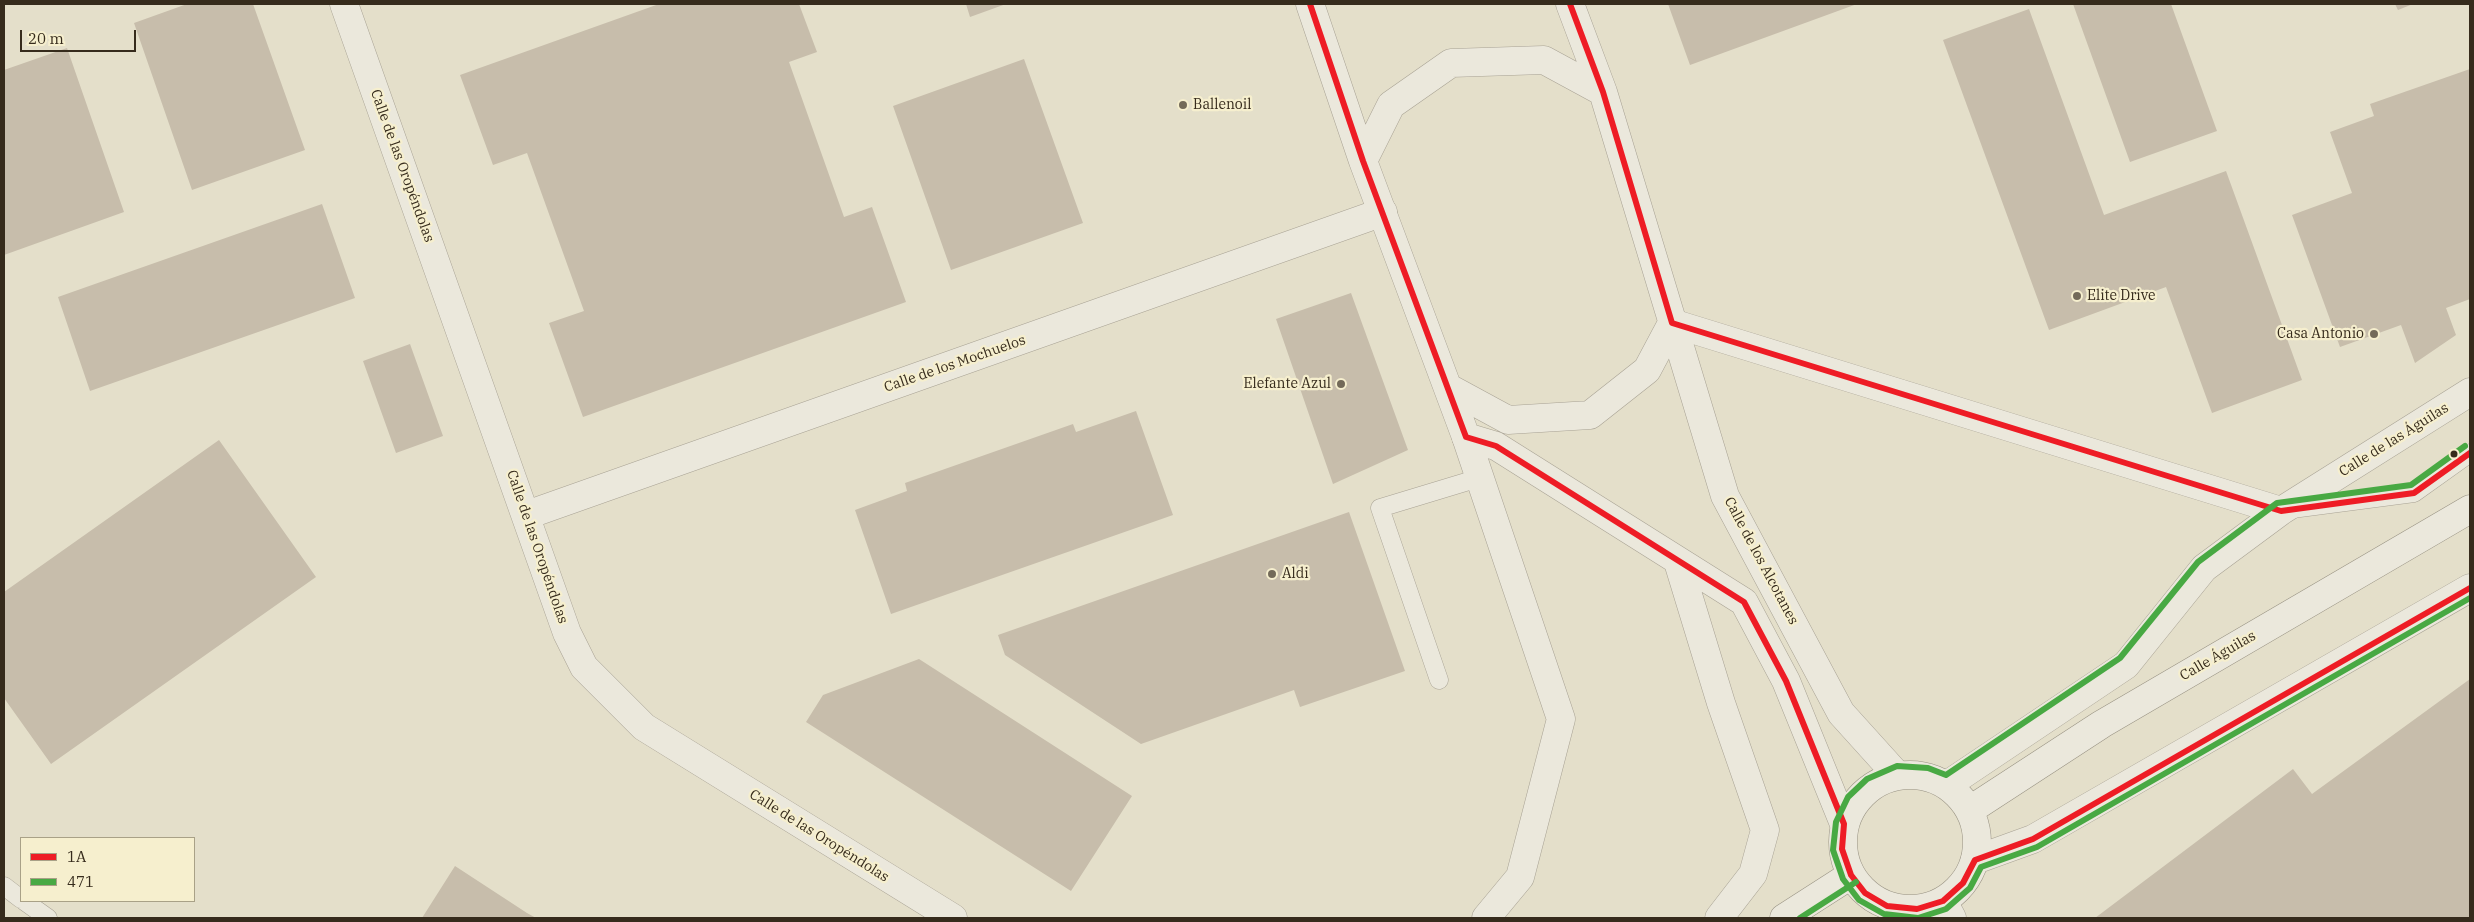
<!DOCTYPE html>
<meta charset="utf-8">
<style>
body{margin:0}
#map{position:relative;width:2474px;height:922px;overflow:hidden;background:#e4dfca;font-family:"IBM Plex Serif",serif}
canvas{display:block}
.frame{position:absolute;inset:0;border:5px solid #362b1c;pointer-events:none}
.legend{position:absolute;left:20px;top:837px;width:175px;height:65px;box-sizing:border-box;background:#f6efce;border:1px solid #a9a187;margin:0;padding:6px 9px;list-style:none;font-size:15px;color:#362b1c}
.legend li{display:flex;align-items:center;gap:10px;height:25px}
.legend b{width:25px;border:1px solid #a9a187}
.scale{position:absolute;left:20px;top:30px;width:116px;height:22px;box-sizing:border-box;border:2px solid #362b1c;border-top:0;padding-left:6px;font-size:15px;line-height:18px;white-space:nowrap;color:#362b1c;-webkit-text-stroke:4px #f6efce;paint-order:stroke}
</style>
<div id="map">
<canvas width="2474" height="922"></canvas>
<div class="frame"></div>
<ul class="legend">
<li><b style="height:6px;background:#ee1c25"></b>1A</li>
<li><b style="height:6px;background:#48a943"></b>471</li>
</ul>
<div class="scale">20 m</div>
</div>
<script>
const c = document.querySelector('canvas').getContext('2d');
c.lineJoin = 'round';
function paint(path, color) { c.fillStyle = color; c.fill(path, 'evenodd'); }
const poly = rows => new Path2D(rows.map(r => 'M' + r).join(''));
function trace(path, color, width, dash) { c.strokeStyle = color; c.lineWidth = width; c.lineCap = dash ? 'butt' : 'round'; c.setLineDash(dash || []); c.stroke(path); }
function write(font, color, halo, rows, align = 'center') {
  c.font = font + ' "IBM Plex Serif",serif'; c.lineWidth = 4.5; c.setLineDash([]); c.textBaseline = 'middle'; c.strokeStyle = halo; c.fillStyle = color; for (const [text, x, y, turn = 0] of rows) {
    c.save(); c.translate(x, y); c.rotate((+turn || 0) * Math.PI / 180); c.textAlign = isNaN(turn) ? turn : align; if (halo) c.strokeText(text, 0, 0); c.fillText(text, 0, 0); c.restore();
  }
}
paint(poly([
 [187,4,253,4,305,150,192,190,134,23],
 [659,4,799,4,817,52,789,62,844,217,872,207,906,302,583,417,549,323,584,311,527,153,493,165,460,75],
 [966,4,1006,4,970,17],
 [1668,4,1857,4,1690,65],
 [2073,4,2171,4,2217,131,2130,162],
 [2395,4,2413,4,2398,10],
 [2029,9,2104,215,2226,171,2302,380,2212,413,2166,287,2049,330,1943,40],
 [67,48,124,212,4,255,4,70],
 [1024,59,1083,223,951,270,893,106],
 [2470,69,2470,299,2446,308,2456,335,2415,363,2401,325,2340,347,2292,215,2352,193,2330,132,2374,116,2370,104],
 [322,204,355,298,90,391,58,297],
 [1351,293,1408,450,1333,484,1276,319],
 [410,344,443,436,396,453,363,361],
 [1136,411,1173,515,891,614,855,510,907,491,905,483,1073,424,1076,432],
 [219,440,316,577,51,764,4,698,4,592],
 [1349,512,1405,671,1300,707,1294,690,1141,744,1005,655,998,635],
 [919,659,1132,796,1071,891,806,722,823,695],
 [2470,679,2470,918,2095,918,2293,769,2312,794],
 [455,866,527,913,536,918,422,918]
]), '#c7bdab');
const service = poly([
 [2292,509,2414,493,2470,453],
 [1439,680,1380,508,1479,478],
 [4,886,21,899],
 [24,901,48,918]
]);
const minor = poly([
 [344,4,567,633,584,667,644,727,953,918],
 [1672,323,2281,511],
 [1466,437,1561,719,1520,877,1486,918],
 [527,515,1383,212],
 [1947,785,2126,665,2204,568,2281,511,2470,392],
 [1975,860,2033,839,2470,588],
 [1943,901,1952,918]
]);
const tertiary = poly([
 [1310,4,1363,161,1466,437,1496,446,1744,602,1786,681,1844,824],
 [1570,4,1603,92,1725,496,1841,713,1897,775],
 [1363,161,1391,105,1451,63,1544,60,1603,92],
 [1449,388,1508,420,1590,415,1647,370,1672,323],
 [1678,562,1721,703,1765,830,1753,874,1719,918]
]);
const secondary = poly([
 '1843 842a67 67 0 1 1 134 0a67 67 0 1 1-134 0Z',
 [1970,810,2102,724,2470,509],
 [1784,918,1851,875]
]);
trace(service, '#a8a294', 19);
trace(minor, '#a8a294', 29);
trace(tertiary, '#a8a294', 29);
trace(secondary, '#989283', 29);
trace(service, '#ebe8dc', 18);
trace(minor, '#ebe8dc', 28);
trace(tertiary, '#ebe8dc', 28);
trace(secondary, '#ebe8dc', 28);
trace(poly([
 [1310,4,1363,161,1466,437,1496,446,1744,602,1786,681,1844,824,1842,849,1851,875,1865,893,1887,906,1917,909,1943,901,1963,883,1975,860,2033,839,2470,588],
 [1570,4,1603,92,1672,323,2281,511,2414,493,2470,453]
]), '#ee1c25', 6);
trace(poly([
 [2465,446,2411,485,2277,503,2198,562,2120,658,1946,775,1928,768,1897,766,1867,779,1848,797,1836,822,1833,850,1843,879,1859,900,1884,914,1918,918,1946,909,1970,888,1981,867,2037,847,2470,598],
 [1800,918,1856,882]
]), '#48a943', 6);
for (const [x, y, r, color] of [
 [1183,105,5,"#736a59"],
 [2077,296,5,"#736a59"],
 [2374,334,5,"#736a59"],
 [1341,384,5,"#736a59"],
 [2454,454,4.5,"#362b1c"],
 [1272,574,5,"#736a59"]
]) { const dot = new Path2D(); dot.arc(x, y, r, 0, 2 * Math.PI); c.fillStyle = color; c.fill(dot); trace(dot, '#f6efce', 2); }
write('14px', '#362b1c', '#f6efce', [
 ["Ballenoil",1193,105],
 ["Elite Drive",2087,296],
 ["Casa Antonio",2364,334,"right"],
 ["Elefante Azul",1331,384,"right"],
 ["Aldi",1282,574]
], 'left');
write('14px', '#362b1c', '#f6efce', [
 ["Calle de las Oropéndolas",402,166,70],
 ["Calle de los Mochuelos",955,364,-19],
 ["Calle de las Águilas",2394,440,-32],
 ["Calle de las Oropéndolas",537,547,71],
 ["Calle de los Alcotanes",1761,561,62],
 ["Calle Águilas",2218,656,-30],
 ["Calle de las Oropéndolas",819,836,32]
]);
</script>
